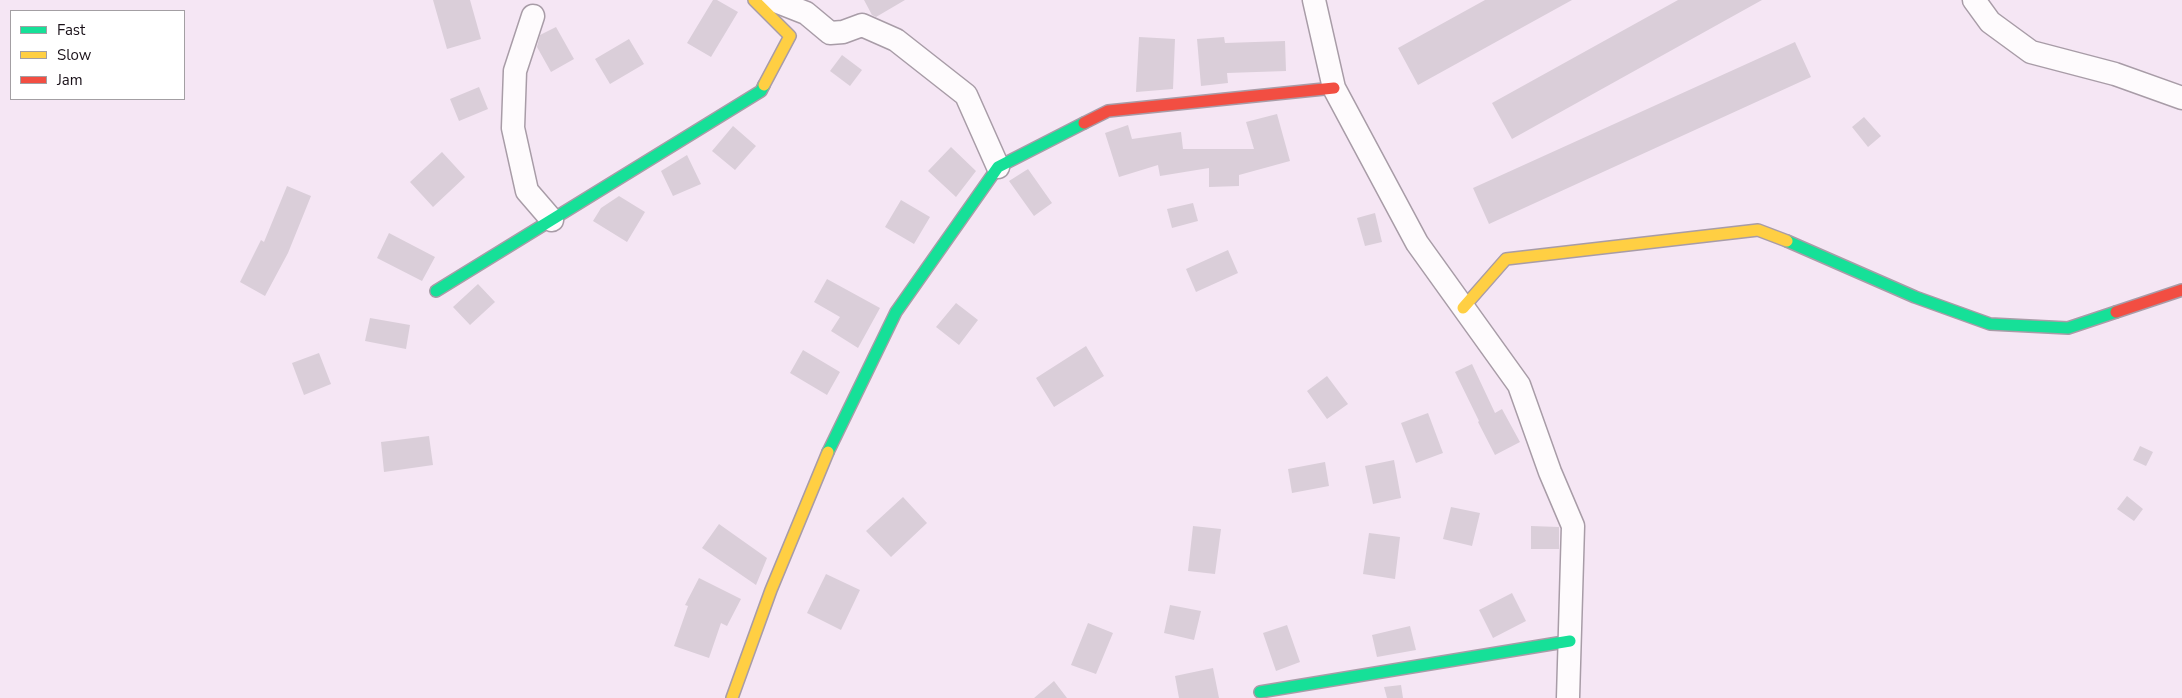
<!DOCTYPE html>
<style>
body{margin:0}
#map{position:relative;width:2182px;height:698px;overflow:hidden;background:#f5e6f4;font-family:"Nunito Sans",sans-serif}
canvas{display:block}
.legend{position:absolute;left:10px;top:10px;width:175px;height:90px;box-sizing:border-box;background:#fff;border:1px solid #a39fa3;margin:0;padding:6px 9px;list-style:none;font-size:15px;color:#191018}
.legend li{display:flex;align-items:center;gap:10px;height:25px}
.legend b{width:25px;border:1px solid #a39fa3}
</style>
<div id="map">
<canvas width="2182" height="698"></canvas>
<ul class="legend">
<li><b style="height:6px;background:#16e098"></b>Fast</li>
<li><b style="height:6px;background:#ffcf43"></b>Slow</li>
<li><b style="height:6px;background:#f24e42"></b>Jam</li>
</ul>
</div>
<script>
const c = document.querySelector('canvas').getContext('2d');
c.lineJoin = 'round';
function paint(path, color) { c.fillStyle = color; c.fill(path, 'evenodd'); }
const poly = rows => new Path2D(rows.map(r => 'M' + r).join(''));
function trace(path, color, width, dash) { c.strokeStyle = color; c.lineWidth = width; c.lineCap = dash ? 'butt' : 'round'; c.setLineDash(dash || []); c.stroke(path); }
paint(poly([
 [433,0,470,0,481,39,447,49],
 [713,0,717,0,738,12,711,57,687,43],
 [864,0,905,0,876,17,872,15],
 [1485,0,1572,0,1418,85,1398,48],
 [1678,0,1762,0,1512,139,1492,103],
 [556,27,574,59,551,72,537,47,540,35],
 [1139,37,1175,39,1173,89,1136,92],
 [1224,37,1225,43,1285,41,1286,71,1227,73,1228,83,1201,86,1197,39],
 [629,39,644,64,610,84,595,59],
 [1795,42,1811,77,1489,224,1473,188],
 [842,55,862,70,850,86,830,71],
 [479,87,488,109,459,121,450,99],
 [1277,114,1290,161,1239,175,1239,186,1209,187,1209,168,1160,176,1158,165,1119,177,1105,133,1128,125,1132,139,1181,132,1183,149,1254,149,1246,122],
 [1864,117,1881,136,1868,147,1852,127],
 [733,126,756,146,735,170,712,151],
 [951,147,976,171,956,197,928,171],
 [442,152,465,177,433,207,410,182],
 [687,155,701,184,673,196,661,171],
 [1028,169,1052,203,1034,216,1009,181],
 [287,186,311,196,288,253,265,296,240,282,261,240,264,242],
 [619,196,645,212,627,242,593,221,601,208],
 [901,200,930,217,914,244,885,227],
 [1193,203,1198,221,1172,228,1167,209],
 [1375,213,1382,242,1365,246,1357,218],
 [389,233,435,257,422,281,377,258],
 [1228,250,1238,273,1196,292,1186,269],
 [827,279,880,308,858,348,831,331,840,317,814,302],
 [478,284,495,302,470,325,453,307],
 [956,303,978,320,959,345,936,327],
 [370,318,410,325,406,349,365,341],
 [1086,346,1104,376,1054,407,1036,378],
 [803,350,840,372,827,395,790,373],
 [319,353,331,384,304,395,292,363],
 [1472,364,1495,413,1502,409,1520,442,1495,455,1478,422,1479,421,1455,372],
 [1327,376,1348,404,1327,419,1307,391],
 [1428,413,1443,453,1416,463,1401,423],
 [429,436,433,465,384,472,381,442],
 [2140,446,2153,452,2146,466,2133,460],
 [1394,460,1401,498,1373,504,1365,466],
 [1325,462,1329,486,1292,493,1288,469],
 [2127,496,2143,509,2134,521,2117,509],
 [903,497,927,523,891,557,866,531],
 [1451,507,1480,513,1472,546,1443,539],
 [719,524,767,558,756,585,702,548],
 [1193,526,1221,529,1215,574,1188,571],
 [1531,526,1559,527,1559,549,1531,549],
 [1369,533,1400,537,1395,579,1363,574],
 [826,574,860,590,841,630,807,613],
 [699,578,741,599,727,626,721,623,709,658,674,646,688,606,685,605],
 [1512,593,1526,621,1493,638,1479,610],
 [1170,605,1201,611,1194,640,1164,633],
 [1088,623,1113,633,1096,674,1071,665],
 [1287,625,1300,662,1276,671,1263,633],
 [1410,626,1416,650,1377,657,1372,635],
 [1213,668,1219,698,1179,698,1175,676],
 [1054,681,1067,698,1034,698],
 [1401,685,1403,698,1387,698,1384,687]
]), '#daced9');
const street = poly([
 [773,0,806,13,830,33,843,32,862,25,896,40,966,95,998,167],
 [1314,0,1334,88,1417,243,1519,385,1550,472,1573,526,1568,698],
 [1974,0,1990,22,2031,52,2115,74,2182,98],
 [533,16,515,71,513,128,527,191,552,220]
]);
const fast = poly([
 [1787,241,1915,297,1990,324,2068,328,2116,312],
 [436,291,761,91,764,85],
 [828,452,896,312,998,167,1084,123],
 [1260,692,1570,641]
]);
const slow = poly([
 [754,0,790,36,764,85],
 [1463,308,1506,259,1758,230,1787,241],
 [732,698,771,590,828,452]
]);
const jam = poly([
 [1084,123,1108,111,1334,88],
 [2116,312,2182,290]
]);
trace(street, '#a89ca7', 25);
trace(fast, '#a89ca7', 14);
trace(slow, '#a89ca7', 14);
trace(jam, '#a89ca7', 14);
trace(street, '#fefbfd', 22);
trace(fast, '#16e098', 11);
trace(slow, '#ffcf43', 11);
trace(jam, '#f24e42', 11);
</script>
